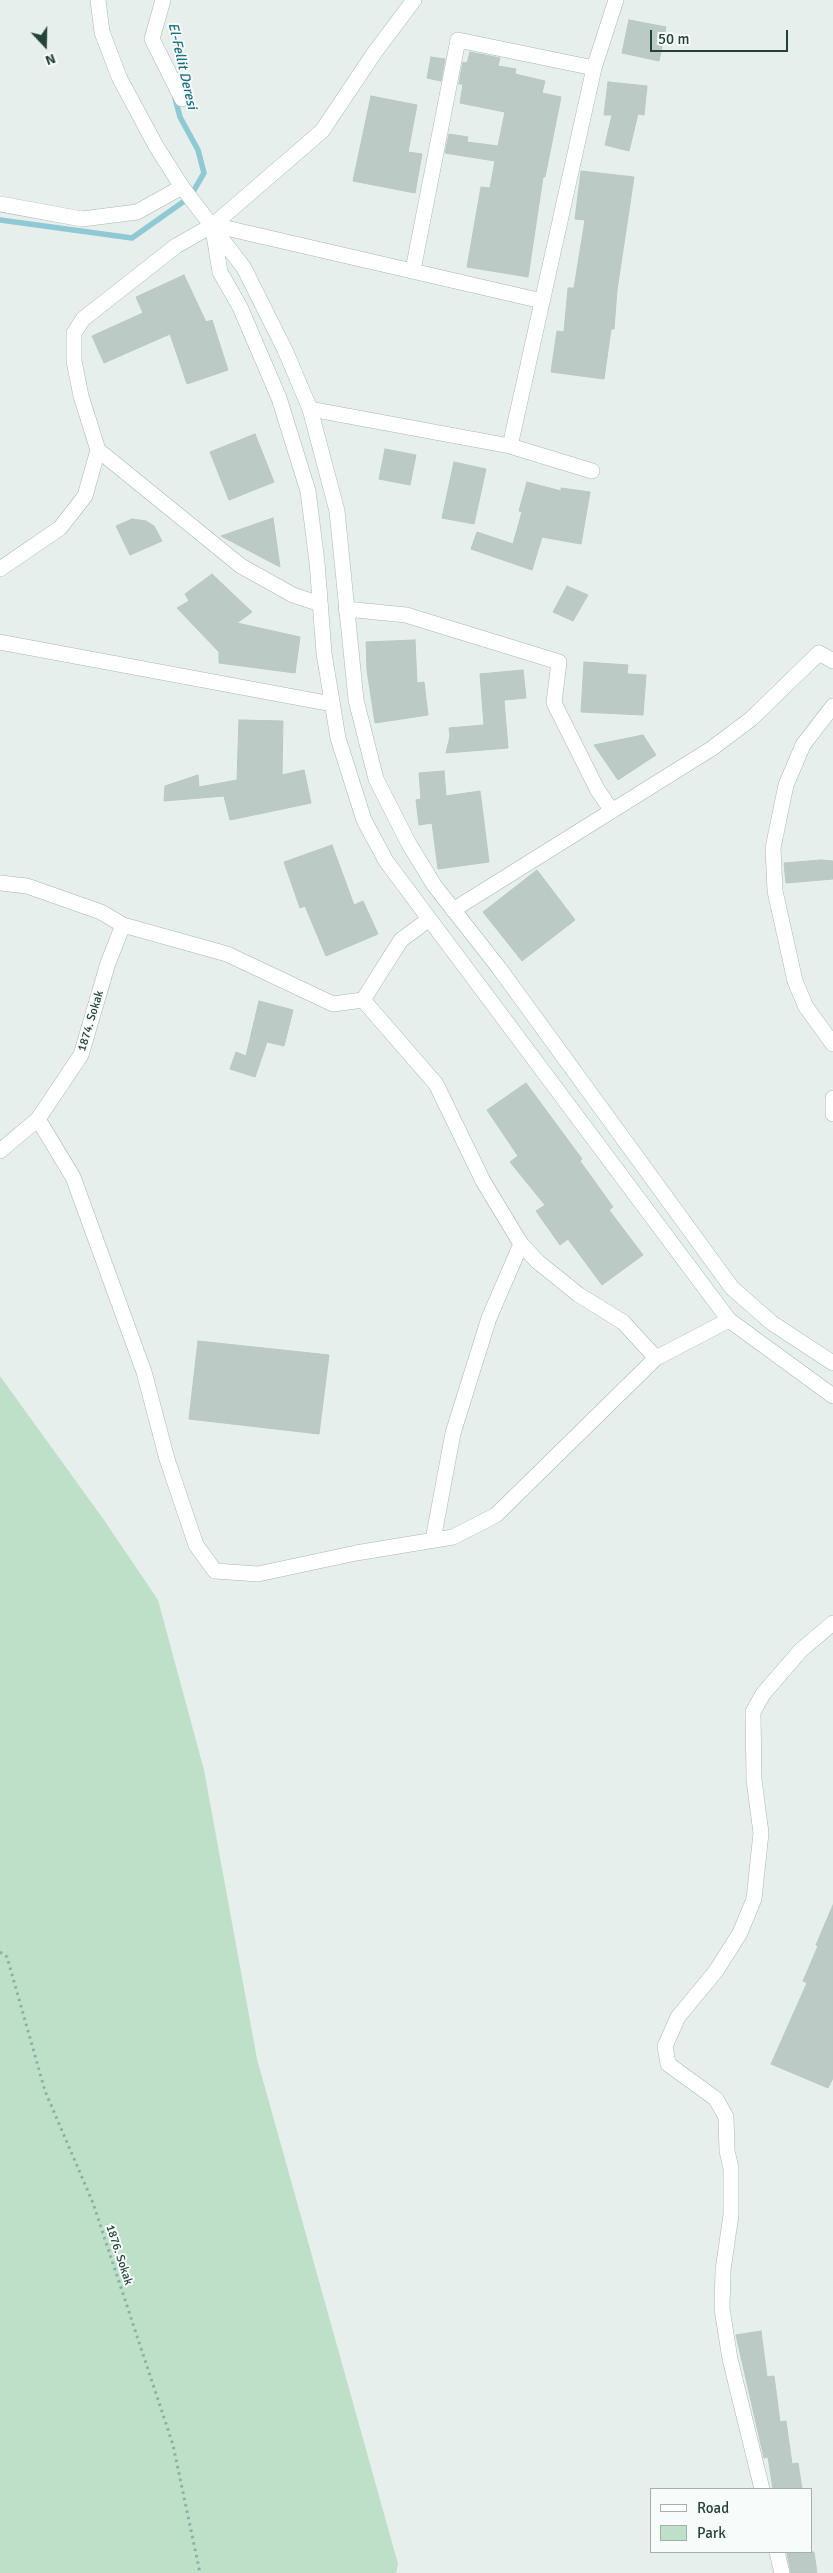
<!DOCTYPE html>
<style>
body{margin:0}
#map{position:relative;width:833px;height:2573px;overflow:hidden;background:#e6efeb;font-family:Signika,sans-serif}
canvas{display:block}
.legend{position:absolute;left:650px;top:2488px;width:162px;height:65px;box-sizing:border-box;background:#f7fbf9;border:1px solid #a3b1ad;margin:0;padding:6px 9px;list-style:none;font-size:15px;color:#24423a}
.legend li{display:flex;align-items:center;gap:10px;height:25px}
.legend b{width:25px;border:1px solid #a3b1ad}
.north{position:absolute;left:20px;top:20px;width:50px;height:50px;-webkit-text-stroke:4px #f7fbf9;paint-order:stroke;rotate:159deg;font-size:14px;font-weight:700;line-height:20px;text-align:center;color:#24423a}
.north::after{content:'';display:block;margin:auto;width:18px;height:22px;background:#24423a;clip-path:polygon(50% 0,100% 100%,50% 72%,0 100%)}
.scale{position:absolute;left:650px;top:30px;width:138px;height:22px;box-sizing:border-box;border:2px solid #24423a;border-top:0;padding-left:6px;font-size:15px;line-height:18px;white-space:nowrap;color:#24423a;-webkit-text-stroke:4px #f7fbf9;paint-order:stroke}
</style>
<div id="map">
<canvas width="833" height="2573"></canvas>
<ul class="legend">
<li><b style="height:6px;background:#fff"></b>Road</li>
<li><b style="height:14px;background:#bfe0c8"></b>Park</li>
</ul>
<div class="north">N</div>
<div class="scale">50 m</div>
</div>
<script>
const c = document.querySelector('canvas').getContext('2d');
c.lineJoin = 'round';
function paint(path, color) { c.fillStyle = color; c.fill(path, 'evenodd'); }
const poly = rows => new Path2D(rows.map(r => 'M' + r).join(''));
function trace(path, color, width, dash) { c.strokeStyle = color; c.lineWidth = width; c.lineCap = dash ? 'butt' : 'round'; c.setLineDash(dash || []); c.stroke(path); }
function write(font, color, halo, rows, align = 'center') {
  c.font = font + ' Signika,sans-serif'; c.lineWidth = 4; c.setLineDash([]); c.textBaseline = 'middle'; c.strokeStyle = halo; c.fillStyle = color; for (const [text, x, y, turn = 0] of rows) {
    c.save(); c.translate(x, y); c.rotate((+turn || 0) * Math.PI / 180); c.textAlign = isNaN(turn) ? turn : align; if (halo) c.strokeText(text, 0, 0); c.fillText(text, 0, 0); c.restore();
  }
}
paint(poly([
 [0,1376,104,1520,158,1600,204,1770,257,2059,398,2564,396,2573,0,2573]
]), '#bfe0c8');
trace(poly([
 [0,220,132,238,190,197,204,173,198,150,180,117,175,98]
]), '#8ec9d4', 5.5);
const building = poly([
 [629,20,666,27,659,61,622,53,629,20],
 [470,52,500,58,498,66,516,69,515,74,545,81,542,93,561,97,545,177,543,177,528,277,467,267,481,187,490,188,495,161,445,153,449,134,468,137,467,142,498,146,505,112,460,103,463,84,459,84,463,62,467,63,470,52],
 [431,57,445,59,441,81,427,78,431,57],
 [608,82,647,86,644,115,638,114,629,151,605,145,612,115,604,115,608,82],
 [371,96,417,105,408,152,422,154,415,193,353,181,371,96],
 [581,171,634,177,617,290,614,329,611,329,604,379,551,372,557,331,564,332,568,288,574,288,585,220,575,219,581,171],
 [184,275,206,322,212,320,228,370,187,384,170,334,104,363,92,336,143,313,136,297,184,275],
 [255,434,274,482,229,500,210,452,255,434],
 [385,449,416,455,410,485,379,479,385,449],
 [454,462,486,469,474,524,442,518,454,462],
 [527,482,561,491,561,488,590,492,581,544,542,537,532,570,471,549,477,532,513,544,522,512,519,511,527,482],
 [273,518,280,567,221,536,273,518],
 [132,519,146,521,154,526,162,541,130,555,116,526,132,519],
 [212,574,252,612,237,623,300,637,295,673,219,663,219,652,177,608,189,601,185,594,212,574],
 [567,586,588,595,573,621,553,612,567,586],
 [415,640,417,683,424,682,428,715,375,723,367,670,366,642,415,640],
 [584,662,628,665,627,674,646,675,643,715,581,712,584,662],
 [523,670,526,698,504,700,508,748,446,753,450,736,449,728,484,725,480,674,523,670],
 [239,720,283,721,282,775,304,770,311,803,230,820,224,796,164,801,165,786,198,775,199,787,237,780,239,720],
 [643,735,656,755,618,780,594,745,643,735],
 [444,771,446,796,480,791,489,862,438,869,432,823,419,825,416,800,421,799,419,773,444,771],
 [332,845,354,905,363,901,378,934,326,956,305,906,300,908,284,862,332,845],
 [821,860,833,861,833,879,786,883,784,863,821,860],
 [537,870,575,920,522,961,483,912,537,870],
 [259,1001,293,1010,284,1046,267,1042,255,1077,230,1069,236,1052,246,1056,259,1001],
 [526,1083,582,1159,580,1161,613,1207,609,1210,643,1255,602,1285,568,1239,560,1245,536,1211,545,1205,510,1162,518,1156,487,1110,526,1083],
 [198,1341,329,1355,319,1434,189,1419,198,1341],
 [833,1905,833,2078,828,2088,771,2064,807,1983,803,1981,818,1946,816,1945,833,1905],
 [761,2331,767,2377,774,2376,780,2422,786,2421,792,2464,798,2463,802,2489,773,2489,768,2457,764,2458,736,2335,761,2331],
 [812,2552,814,2552,817,2573,791,2573,787,2553,812,2552]
]);
paint(building, '#bbcac4');
trace(building, '#b8c9c2', 1);
const street = poly([
 [163,0,152,39,182,99],
 [0,204,82,219,137,212,182,187],
 [213,225,542,301],
 [413,270,458,40,594,68],
 [310,409,510,446,592,471],
 [510,446,594,68,616,0],
 [0,569,60,528,85,496,98,450],
 [320,604,293,595,241,566,98,450,81,396,74,361,74,333,83,319,176,246,213,225,322,131,375,52,414,0],
 [346,609,406,615,559,662,554,703,597,789,612,811],
 [0,642,332,704],
 [833,706,803,745,786,785,773,848,775,891,795,981,806,1007,833,1044],
 [0,883,27,886,101,912,123,925,227,954,333,1004,363,1000,401,940,428,920],
 [453,910,711,749,751,719,819,653,833,661],
 [363,1000,436,1084,483,1181,521,1244,538,1262,579,1295,623,1322,656,1358],
 [833,1098,833,1114],
 [38,1119,73,1177,144,1372,167,1459,196,1545,215,1571,258,1574,356,1553,453,1537,496,1515,656,1358,729,1320],
 [0,1151,38,1119,81,1055,108,963,123,925],
 [433,1540,453,1433,489,1318,521,1244],
 [762,2489,730,2359,722,2309,723,2270,731,2215,731,2168,727,2151,726,2117,716,2099,668,2064,665,2046,678,2017,716,1971,740,1933,754,1899,761,1833,754,1780,753,1712,763,1694,801,1650,833,1623],
 [777,2552,782,2573]
]);
const secondary = poly([
 [98,0,102,32,119,77,156,146,182,187,244,268,285,350,310,409,337,511,356,700,376,779,409,844,434,885,499,968,732,1288,772,1323,833,1363],
 [213,229,220,272,240,307,279,398,308,491,317,562,324,653,338,738,364,820,386,861,729,1320,833,1396]
]);
trace(street, '#a8b8b2', 16);
trace(secondary, '#a4bbb3', 16);
trace(poly([
 [0,1952,7,1957,45,2091,93,2203,173,2445,200,2573]
]), '#86b3a5', 3, [2.5, 4]);
trace(street, '#fff', 15);
trace(secondary, '#fff', 15);
write('12px', '#24423a', '#f7fbf9', [
 ["1874. Sokak",91,1021,-73],
 ["1876. Sokak",119,2255,72]
]);
write('italic 14px', '#1c6f80', '#f7fbf9', [
 ["El-Fellit Deresi",182,66,77]
]);
</script>
